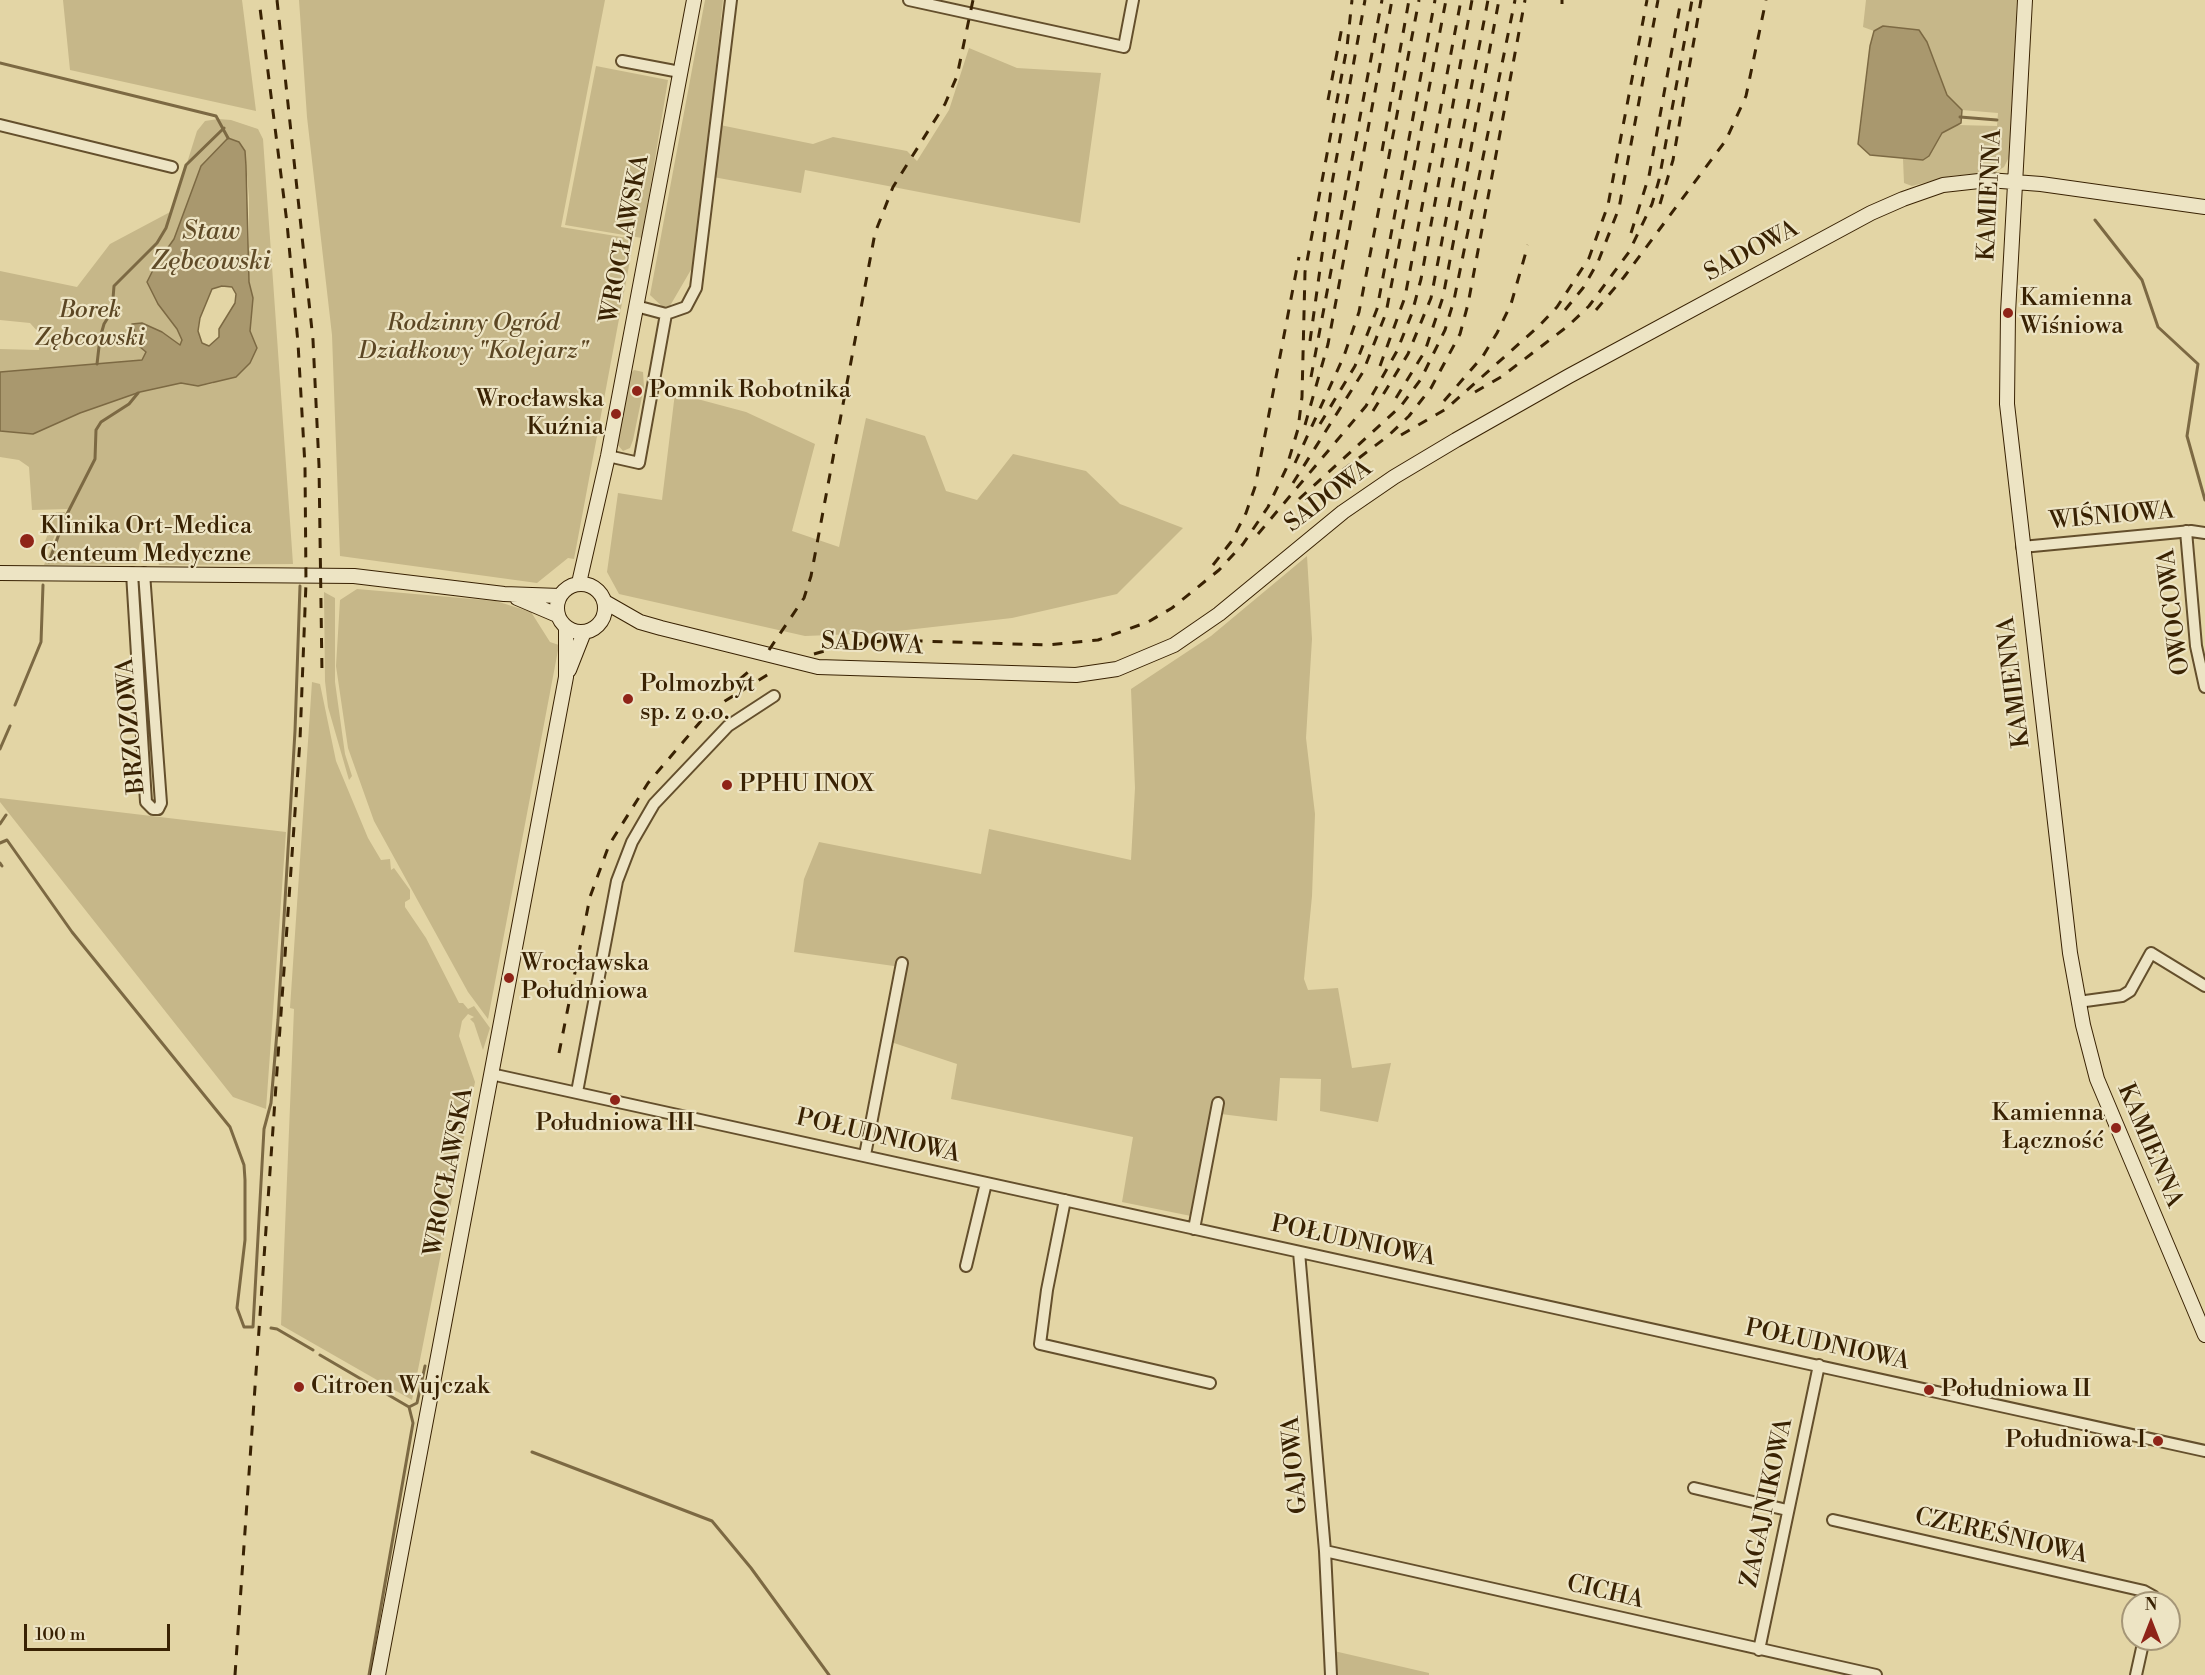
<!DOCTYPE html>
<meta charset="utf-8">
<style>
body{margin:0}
#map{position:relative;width:2205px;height:1675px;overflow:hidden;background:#e3d5a5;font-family:"Libre Bodoni",serif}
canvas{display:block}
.north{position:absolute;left:2121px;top:1591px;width:60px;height:60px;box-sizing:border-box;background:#ede4c4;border:2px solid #a59677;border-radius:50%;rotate:0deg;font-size:16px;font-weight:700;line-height:24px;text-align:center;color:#392203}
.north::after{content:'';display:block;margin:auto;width:21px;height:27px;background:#8f2418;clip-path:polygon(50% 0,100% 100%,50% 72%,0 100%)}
.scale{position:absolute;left:24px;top:1624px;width:146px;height:27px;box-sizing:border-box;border:3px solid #392203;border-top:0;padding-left:8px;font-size:18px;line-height:21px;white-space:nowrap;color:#392203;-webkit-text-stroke:4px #ede4c4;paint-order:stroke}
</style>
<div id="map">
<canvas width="2205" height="1675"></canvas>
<div class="north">N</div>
<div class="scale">100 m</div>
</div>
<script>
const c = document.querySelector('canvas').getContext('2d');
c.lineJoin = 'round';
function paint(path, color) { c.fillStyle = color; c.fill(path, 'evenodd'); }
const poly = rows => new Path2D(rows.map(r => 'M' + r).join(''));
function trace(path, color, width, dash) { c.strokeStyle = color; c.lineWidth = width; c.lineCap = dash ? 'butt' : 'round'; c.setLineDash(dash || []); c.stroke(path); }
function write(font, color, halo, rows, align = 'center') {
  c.font = font + ' "Libre Bodoni",serif'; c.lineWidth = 4.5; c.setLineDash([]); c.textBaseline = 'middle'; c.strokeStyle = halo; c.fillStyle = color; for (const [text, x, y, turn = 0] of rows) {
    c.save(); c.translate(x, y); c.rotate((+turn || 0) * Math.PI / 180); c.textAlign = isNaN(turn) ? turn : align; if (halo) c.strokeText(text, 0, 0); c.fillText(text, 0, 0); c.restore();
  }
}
paint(poly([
 [63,0,242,0,256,111,70,70],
 [299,0,605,0,561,227,634,239,574,559,568,558,537,583,340,556,332,335,307,117],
 [705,0,723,0,706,160,692,268,667,311,650,295],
 [1866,0,2017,0,2009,157,2004,167,1996,172,1951,176,1912,186,1904,183,1903,159,1923,160,1942,133,1957,125,1997,126,1998,113,1962,110,1947,95,1932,55,1890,26,1874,31,1863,27],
 [969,48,1017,68,1101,73,1080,223,805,170,801,193,713,177,720,125,813,144,833,137,907,151,917,161,949,110],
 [596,66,668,80,642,238,565,225],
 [218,119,231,120,258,129,263,139,293,564,159,565,154,544,140,542,136,564,44,565,68,509,32,510,29,467,19,460,0,457,0,431,33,434,80,413,140,392,181,383,198,386,212,384,257,348,250,331,253,298,249,282,249,198,245,151,185,214,174,239,155,266,147,282,158,304,177,329,182,340,179,346,162,332,142,323,133,324,146,352,142,360,0,372,0,349,39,350,39,333,30,323,0,320,0,271,77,287,110,244,172,211,197,131,205,121],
 [634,370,643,372,644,387,633,440,630,448,623,451,617,444,630,374],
 [675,393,746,412,815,444,792,531,839,547,866,418,925,436,946,491,977,500,1013,454,1086,471,1120,504,1183,528,1117,594,1012,618,880,633,805,636,619,594,607,572,618,493,662,500],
 [56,512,65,512,49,549,43,547],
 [1307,556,1312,639,1306,738,1315,814,1312,896,1304,979,1308,990,1338,988,1352,1068,1391,1063,1378,1122,1320,1111,1321,1079,1280,1078,1277,1121,1213,1113,1191,1216,1122,1202,1133,1137,951,1099,957,1064,888,1041,901,967,794,952,804,879,819,842,981,874,989,829,1131,860,1135,788,1131,689,1211,636],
 [357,589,496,601,531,612,550,642,559,645,488,1019,468,992,374,821,348,748,336,666,340,600],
 [324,592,335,598,335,682,345,754,352,776,349,780,328,707,325,681],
 [312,682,320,684,336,761,368,838,381,860,390,859,391,870,394,868,410,890,410,899,405,902,405,907,426,938,459,1003,463,1003,468,1009,474,1006,490,1028,483,1050,474,1023,470,1019,474,1017,468,1014,462,1021,459,1036,475,1082,412,1400,281,1325,294,1009,290,1008],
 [0,798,286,832,266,1109,233,1097,0,802],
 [1334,1651,1429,1673,1429,1675,1336,1675]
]), '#c6b789');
const water = poly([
 [1883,26,1919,30,1927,42,1947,95,1962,110,1961,123,1942,133,1929,156,1923,160,1870,155,1858,144,1870,46,1874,31,1883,26],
 [228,138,239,142,245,151,246,166,249,282,253,298,250,331,257,348,250,363,236,377,198,386,181,383,140,392,80,413,33,434,0,431,0,372,142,360,146,352,140,347,132,324,142,323,162,332,180,345,182,340,177,329,158,304,147,282,155,266,174,239,201,166,228,138],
 [222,286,232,287,236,294,235,303,219,329,219,337,209,346,202,343,198,331,200,318,212,289,222,286]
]);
paint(water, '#a9986e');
trace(water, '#7c6943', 1.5);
trace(poly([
 [0,63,216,116,228,138],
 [1960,117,1997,120],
 [2095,220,2142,280,2158,327,2198,364,2187,436,2205,500],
 [97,364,100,338,104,324,112,311,114,286,157,243,166,228,186,165,224,128],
 [49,562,64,520,95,459,96,430,101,422,129,404,138,393],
 [15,705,41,642,43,585],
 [0,749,10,726],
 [0,824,6,815],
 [0,843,7,840,72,932,230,1127,244,1165,245,1180,245,1240,237,1308,244,1327,253,1327,264,1129,271,1103,278,1020,295,731,300,586],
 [0,863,2,866],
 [271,1328,277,1329,313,1350],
 [320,1355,409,1407],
 [532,1452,712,1521,751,1568,829,1675],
 [369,1675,413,1423,409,1407,417,1403,425,1366]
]), '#7c6943', 3);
const street = poly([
 [909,0,1124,47,1133,0],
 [622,61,680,72],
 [0,125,172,167],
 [666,314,686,307,696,288,731,0],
 [608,456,639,463,666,314,636,306],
 [2186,531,2196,646,2205,687],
 [2022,547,2191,531,2205,533],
 [132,573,146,802,153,809,158,809,161,803,144,573],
 [2078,1002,2122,996,2130,991,2151,953,2205,986],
 [491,1074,2205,1451],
 [577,1092,617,881,632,842,654,804,728,726,774,696],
 [865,1155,902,963],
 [1065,1200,1047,1290,1040,1344,1210,1383],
 [1194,1229,1218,1103],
 [1299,1252,1325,1551,1331,1675],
 [966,1266,986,1183],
 [1694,1488,1787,1510],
 [1833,1520,2144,1591,2153,1596,2151,1603],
 [1325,1551,1876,1675],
 [1759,1650,1819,1365],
 [2136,1675,2144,1639]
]);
const secondary = poly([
 [2025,0,2008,313,2007,404,2070,953,2083,1025,2097,1079,2205,1335],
 [0,573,354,576,504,594,560,596],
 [579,583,608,456,694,0],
 '557 608a24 24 0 1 1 48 0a24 24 0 1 1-48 0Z',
 [517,598,557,615],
 [605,602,640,622,661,628,818,667,1076,675,1117,669,1174,645,1219,614,1343,512,1394,477,1456,440,1569,376,1871,213,1903,199,1943,185,1988,180,2041,184,2205,207],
 [569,670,584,632],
 [378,1675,566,677,566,627]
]);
trace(street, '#644f2c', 14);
trace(secondary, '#392203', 16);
trace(street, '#ede4c4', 10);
trace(secondary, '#ede4c4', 14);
trace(poly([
 [277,0,313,340,319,465,322,674],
 [1562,4,1562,0],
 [1328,100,1342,27],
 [1382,151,1409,0],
 [1660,204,1673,160,1701,0],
 [1631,233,1649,176,1681,0],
 [1565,310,1583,288,1598,262,1619,208,1658,0],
 [1596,310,1624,277,1726,140,1746,96,1766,0],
 [1310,341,1332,183,1365,0],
 [1380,366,1405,297,1461,0],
 [1311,377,1382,0],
 [1475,392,1501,377,1568,326,1589,306,1629,252,1652,204,1659,180,1692,0],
 [1396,398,1425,351,1443,297,1499,0],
 [1444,401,1483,356,1497,333,1511,304,1528,245],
 [1373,411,1408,354,1431,298,1488,0],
 [1320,424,1355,366,1377,309,1435,0],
 [1305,425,1328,344,1392,0],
 [1401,435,1446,409,1540,325,1557,307,1589,258,1608,205,1647,0],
 [1295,463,1344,356,1359,312,1419,0],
 [1343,470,1388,436,1409,416,1431,388,1460,334,1468,304,1525,0],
 [1293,483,1363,372,1386,313,1446,0],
 [1299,499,1401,406,1421,379,1445,330,1454,300,1515,0],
 [1258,534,1366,406,1397,351,1412,313,1421,279,1472,0],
 [1213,565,1231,542,1246,513,1255,487,1299,257],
 [769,650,804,598,811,576,875,233,893,187,945,104,957,76,973,0],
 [814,654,839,647,888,640,1047,645,1098,640,1148,622,1172,608,1219,570,1243,544,1268,507,1286,469,1298,429,1302,397,1305,272,1347,47,1352,0],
 [725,692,755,666],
 [559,1053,590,897,609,845,648,783,701,721,725,701,772,672],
 [235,1675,300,740,306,583,305,466,298,343,287,223,259,0]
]), '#392203', 3, [10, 10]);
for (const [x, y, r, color] of [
 [2008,313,6,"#8f2418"],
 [637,391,6,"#8f2418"],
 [616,414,6,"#8f2418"],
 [27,541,8,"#8f2418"],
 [628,699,6,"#8f2418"],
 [727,785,6,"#8f2418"],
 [509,978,6,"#8f2418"],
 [615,1100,6,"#8f2418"],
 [2116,1128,6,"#8f2418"],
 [299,1387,6,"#8f2418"],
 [1929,1390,6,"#8f2418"],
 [2158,1441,6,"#8f2418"]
]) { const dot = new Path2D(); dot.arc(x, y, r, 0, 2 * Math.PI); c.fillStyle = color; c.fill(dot); trace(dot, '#ede4c4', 2); }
write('24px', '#392203', '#ede4c4', [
 ["KAMIENNA",1991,195,-87],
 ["WROCŁAWSKA",626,239,-79],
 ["SADOWA",1752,252,-28],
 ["SADOWA",1329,497,-37],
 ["WIŚNIOWA",2112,517,-5],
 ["OWOCOWA",2175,612,-97],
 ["SADOWA",872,645,3],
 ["KAMIENNA",2015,682,-97],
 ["BRZOZOWA",132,726,-95],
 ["POŁUDNIOWA",878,1137,13],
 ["KAMIENNA",2149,1146,67],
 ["WROCŁAWSKA",450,1172,-79],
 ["POŁUDNIOWA",1353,1242,12],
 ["POŁUDNIOWA",1827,1346,12],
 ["GAJOWA",1296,1465,-95],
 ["ZAGAJNIKOWA",1768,1503,-78],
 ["CZEREŚNIOWA",2001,1537,13],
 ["CICHA",1605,1593,13]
]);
write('24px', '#392203', '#ede4c4', [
 ["Kamienna",2020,299],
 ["Wiśniowa",2020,327],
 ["Pomnik Robotnika",649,391],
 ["Wrocławska",604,400,"right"],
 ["Kuźnia",604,428,"right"],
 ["Klinika Ort-Medica",40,527],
 ["Centeum Medyczne",40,555],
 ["Polmozbyt",640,685],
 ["sp. z o.o.",640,713],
 ["PPHU INOX",739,785],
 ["Wrocławska",521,964],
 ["Południowa",521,992],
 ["Kamienna",2104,1114,"right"],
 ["Łączność",2104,1142,"right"],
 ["Południowa III",615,1124,"center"],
 ["Citroen Wujczak",311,1387],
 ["Południowa II",1941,1390],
 ["Południowa I",2146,1441,"right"]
], 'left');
write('italic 24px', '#5c4724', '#ede4c4', [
 ["Borek",90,311],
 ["Zębcowski",90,339],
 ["Rodzinny Ogród",473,324],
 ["Działkowy \"Kolejarz\"",473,352]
]);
write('italic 26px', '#604b28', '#ede4c4', [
 ["Staw",211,233],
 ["Zębcowski",211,263]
]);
</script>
